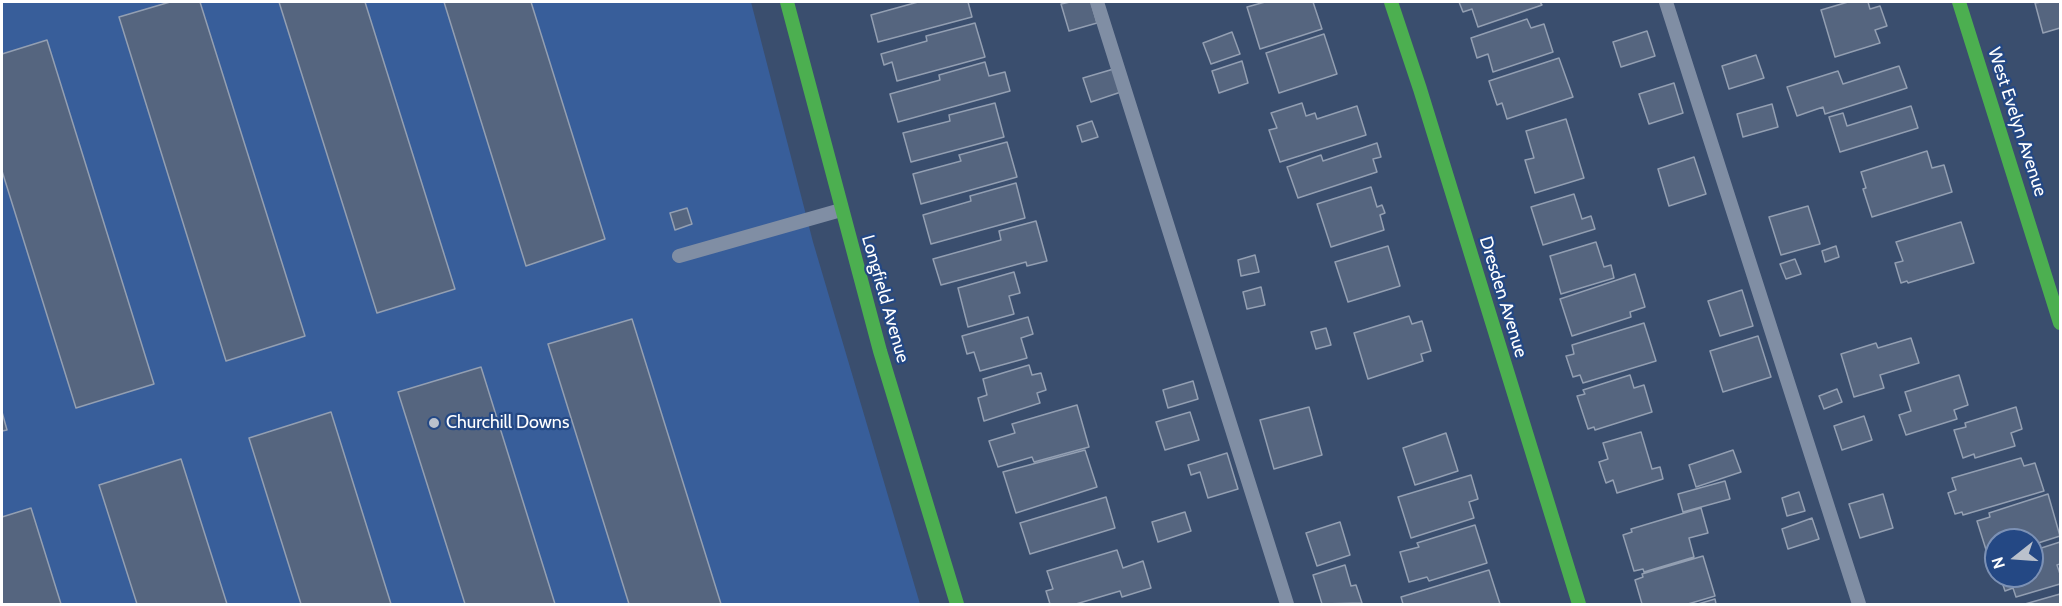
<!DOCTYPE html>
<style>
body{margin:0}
#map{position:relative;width:2062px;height:606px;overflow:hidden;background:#3a4e6e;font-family:Cabin,sans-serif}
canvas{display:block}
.frame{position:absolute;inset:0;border:3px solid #fff;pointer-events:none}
.north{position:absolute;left:1984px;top:528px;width:60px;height:60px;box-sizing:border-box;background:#244884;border:2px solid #7c91b5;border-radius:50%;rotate:253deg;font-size:16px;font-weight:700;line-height:24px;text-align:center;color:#fff}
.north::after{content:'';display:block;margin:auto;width:21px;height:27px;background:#bac1cc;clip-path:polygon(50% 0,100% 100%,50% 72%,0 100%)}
</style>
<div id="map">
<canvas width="2062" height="606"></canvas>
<div class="frame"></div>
<div class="north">N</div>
</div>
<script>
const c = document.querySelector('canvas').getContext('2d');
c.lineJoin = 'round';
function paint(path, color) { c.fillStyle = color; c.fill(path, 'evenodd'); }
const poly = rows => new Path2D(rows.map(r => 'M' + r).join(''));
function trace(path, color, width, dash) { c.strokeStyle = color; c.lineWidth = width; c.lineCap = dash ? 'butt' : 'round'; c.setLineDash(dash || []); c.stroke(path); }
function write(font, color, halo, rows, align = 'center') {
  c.font = font + ' Cabin,sans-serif'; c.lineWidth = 4.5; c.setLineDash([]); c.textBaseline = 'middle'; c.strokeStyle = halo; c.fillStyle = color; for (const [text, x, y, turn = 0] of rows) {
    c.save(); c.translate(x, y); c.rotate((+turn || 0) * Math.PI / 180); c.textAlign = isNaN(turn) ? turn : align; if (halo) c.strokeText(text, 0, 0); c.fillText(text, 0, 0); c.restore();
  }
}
paint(poly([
 [2,2,751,2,813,242,920,604,2,604]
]), '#385e9a');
const building = poly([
 [170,2,200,2,305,336,226,361,119,17,170,2],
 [279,2,365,2,455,289,377,313,279,2],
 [444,2,531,2,605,239,526,266,444,2],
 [918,2,968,2,972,17,878,42,871,15,918,2],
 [1070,2,1091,2,1097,23,1069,31,1061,4,1070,2],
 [1265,2,1313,2,1322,29,1260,49,1247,7,1265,2],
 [1459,2,1540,2,1542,5,1478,27,1472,9,1463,12,1459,2],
 [1848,2,1868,2,1870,9,1880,6,1887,26,1875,30,1880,43,1835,57,1821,10,1848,2],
 [2041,2,2060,2,2060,28,2043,33,2035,3,2041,2],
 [1527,19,1531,28,1544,24,1553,52,1493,72,1488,54,1477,58,1471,38,1527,19],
 [975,23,985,57,897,81,892,62,884,65,881,54,927,41,926,36,975,23],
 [1647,31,1655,56,1621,67,1613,42,1647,31],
 [1232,32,1240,54,1211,64,1203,43,1232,32],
 [1324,34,1337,74,1279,93,1266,53,1324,34],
 [47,40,154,384,76,408,2,171,2,54,47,40],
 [1756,55,1764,78,1729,89,1722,66,1756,55],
 [1559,58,1573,97,1507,119,1502,103,1497,105,1489,81,1559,58],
 [1242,61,1248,83,1219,93,1212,71,1242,61],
 [985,62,989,76,1005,72,1010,91,898,122,890,94,940,80,939,75,985,62],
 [1899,66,1907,88,1825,114,1823,107,1797,116,1787,87,1838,71,1843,84,1899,66],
 [1117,68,1124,91,1091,102,1083,78,1117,68],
 [1674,83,1683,113,1649,124,1639,94,1674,83],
 [995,103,1004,137,911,162,903,133,950,121,949,115,995,103],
 [1302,103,1306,116,1315,113,1317,119,1357,106,1366,135,1280,162,1269,130,1277,128,1271,113,1302,103],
 [1772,104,1778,127,1743,137,1737,114,1772,104],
 [1911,106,1918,128,1840,152,1829,117,1843,113,1847,126,1911,106],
 [1566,119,1584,178,1535,193,1525,160,1534,158,1526,131,1566,119],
 [1092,121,1098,137,1082,142,1077,126,1092,121],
 [1007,142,1017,177,921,204,913,174,961,161,959,155,1007,142],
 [1377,143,1381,157,1373,159,1377,172,1298,198,1287,167,1321,155,1323,161,1377,143],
 [1927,151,1932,168,1944,165,1952,192,1872,217,1863,189,1866,188,1861,172,1927,151],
 [1694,157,1706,194,1669,206,1658,169,1694,157],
 [1016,183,1025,218,931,244,923,215,971,201,970,196,1016,183],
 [1371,187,1377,207,1382,205,1385,213,1380,215,1384,230,1331,247,1317,204,1371,187],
 [1574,194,1582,219,1591,216,1595,229,1543,245,1531,207,1574,194],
 [1808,206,1820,244,1781,255,1769,217,1808,206],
 [687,208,692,224,675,230,670,213,687,208],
 [1036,221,1047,261,1027,266,1026,262,941,285,933,259,1001,240,999,231,1036,221],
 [1961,222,1974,263,1908,283,1907,281,1901,283,1895,263,1903,261,1896,242,1961,222],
 [1596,242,1604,267,1611,265,1614,278,1561,294,1550,256,1596,242],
 [1388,246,1400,286,1348,302,1335,262,1388,246],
 [1836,246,1839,257,1825,262,1822,251,1836,246],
 [1255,255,1259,272,1241,276,1238,260,1255,255],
 [1795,259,1801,274,1786,279,1780,264,1795,259],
 [1014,272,1020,293,1009,296,1014,314,968,327,958,288,1014,272],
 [1635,274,1645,307,1630,312,1631,317,1572,336,1560,299,1635,274],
 [1261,287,1265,305,1247,309,1243,292,1261,287],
 [1742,290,1753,326,1720,336,1708,301,1742,290],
 [1409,316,1412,324,1422,321,1431,351,1421,354,1423,361,1368,379,1354,333,1409,316],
 [1028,317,1033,334,1021,338,1027,358,980,371,974,352,967,354,962,336,1028,317],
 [632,319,721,604,629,604,548,344,632,319],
 [1644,323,1656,361,1583,383,1580,375,1573,377,1566,356,1574,354,1572,345,1644,323],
 [1326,328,1331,345,1316,349,1311,332,1326,328],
 [1758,336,1771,377,1723,392,1710,351,1758,336],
 [1911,338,1919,363,1880,375,1884,388,1854,397,1841,354,1876,343,1878,348,1911,338],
 [1029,365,1032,375,1041,373,1046,390,1037,393,1040,403,984,421,978,398,987,395,983,379,1029,365],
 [481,367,555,604,465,604,398,392,481,367],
 [1630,375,1634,388,1644,385,1652,412,1595,430,1594,427,1588,429,1577,396,1585,394,1583,390,1630,375],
 [1959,375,1968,405,1954,410,1957,419,1906,435,1899,415,1911,411,1905,392,1959,375],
 [1193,381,1198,399,1168,408,1163,390,1193,381],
 [1837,389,1842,402,1824,409,1819,396,1837,389],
 [1077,405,1089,447,1034,462,1032,457,998,467,989,441,1015,433,1012,424,1077,405],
 [1309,407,1322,455,1274,469,1260,420,1309,407],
 [2016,407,2022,429,2011,433,2015,446,1975,458,1974,454,1963,458,1954,430,1966,427,1965,423,2016,407],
 [2,412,7,430,2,431,2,412],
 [331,412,391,604,301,604,249,438,331,412],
 [1190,412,1199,440,1165,450,1156,422,1190,412],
 [1864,416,1872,440,1842,450,1834,426,1864,416],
 [1641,432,1652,469,1660,467,1663,479,1617,493,1613,480,1606,483,1599,462,1608,459,1603,443,1641,432],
 [1446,433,1458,471,1415,485,1403,448,1446,433],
 [1085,450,1097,487,1016,513,1003,472,1085,450],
 [1733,450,1741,472,1696,487,1689,465,1733,450],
 [1227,453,1238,489,1208,498,1200,472,1191,475,1188,465,1227,453],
 [2021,458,2024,466,2035,463,2044,491,1963,515,1962,512,1955,514,1948,493,1956,490,1952,478,2021,458],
 [181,459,227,604,137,604,99,485,181,459],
 [1471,475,1478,499,1469,502,1474,518,1411,538,1398,497,1471,475],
 [1725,481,1730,499,1683,512,1678,494,1725,481],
 [1799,492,1805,511,1787,516,1782,498,1799,492],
 [1883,494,1893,528,1860,538,1849,504,1883,494],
 [2048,494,2060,536,2032,545,2032,540,1996,540,1996,553,1988,556,1977,521,1990,517,1989,513,2048,494],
 [1106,497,1115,528,1030,554,1020,523,1106,497],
 [31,508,61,604,2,604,2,517,31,508],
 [1701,508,1708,533,1689,538,1694,557,1644,572,1643,569,1634,571,1623,535,1632,532,1631,529,1701,508],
 [1185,512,1191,531,1158,542,1152,522,1185,512],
 [1812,518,1819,539,1788,549,1782,529,1812,518],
 [1340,522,1350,555,1317,566,1306,533,1340,522],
 [1475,525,1487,563,1429,581,1427,577,1409,582,1400,552,1419,547,1417,543,1475,525],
 [2060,542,2060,564,2057,565,2060,574,2060,584,2016,597,2013,588,2005,591,2000,576,2032,576,2032,551,2060,542],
 [1117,550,1123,568,1143,561,1151,588,1122,597,1120,591,1076,604,1050,604,1046,591,1053,589,1047,571,1117,550],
 [1703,556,1715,596,1688,604,1642,604,1635,580,1643,577,1642,574,1703,556],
 [1345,565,1351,586,1356,585,1362,603,1322,604,1313,575,1345,565],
 [1489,570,1500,604,1403,604,1401,597,1489,570],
 [2060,594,2060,604,2025,604,2060,594],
 [1715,599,1716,604,1698,604,1715,599]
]);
paint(building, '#55657f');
trace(building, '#939fb2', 1.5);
trace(poly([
 [1097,2,1287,604],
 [1666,2,1859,604],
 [679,256,841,210]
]), '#808ea4', 14);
trace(poly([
 [787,2,880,351,957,604],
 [1391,2,1420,89,1579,604],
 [1959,2,2060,323]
]), '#4caf50', 14);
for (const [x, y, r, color] of [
 [434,423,6,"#bac1cc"]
]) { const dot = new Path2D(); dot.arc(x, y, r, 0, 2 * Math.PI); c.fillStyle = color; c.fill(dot); trace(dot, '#244884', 2); }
write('18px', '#fff', '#244884', [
 ["West Evelyn Avenue",2017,122,72],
 ["Dresden Avenue",1503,297,73],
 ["Longfield Avenue",885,299,74]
]);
write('18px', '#fff', '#244884', [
 ["Churchill Downs",446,423]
], 'left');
</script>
